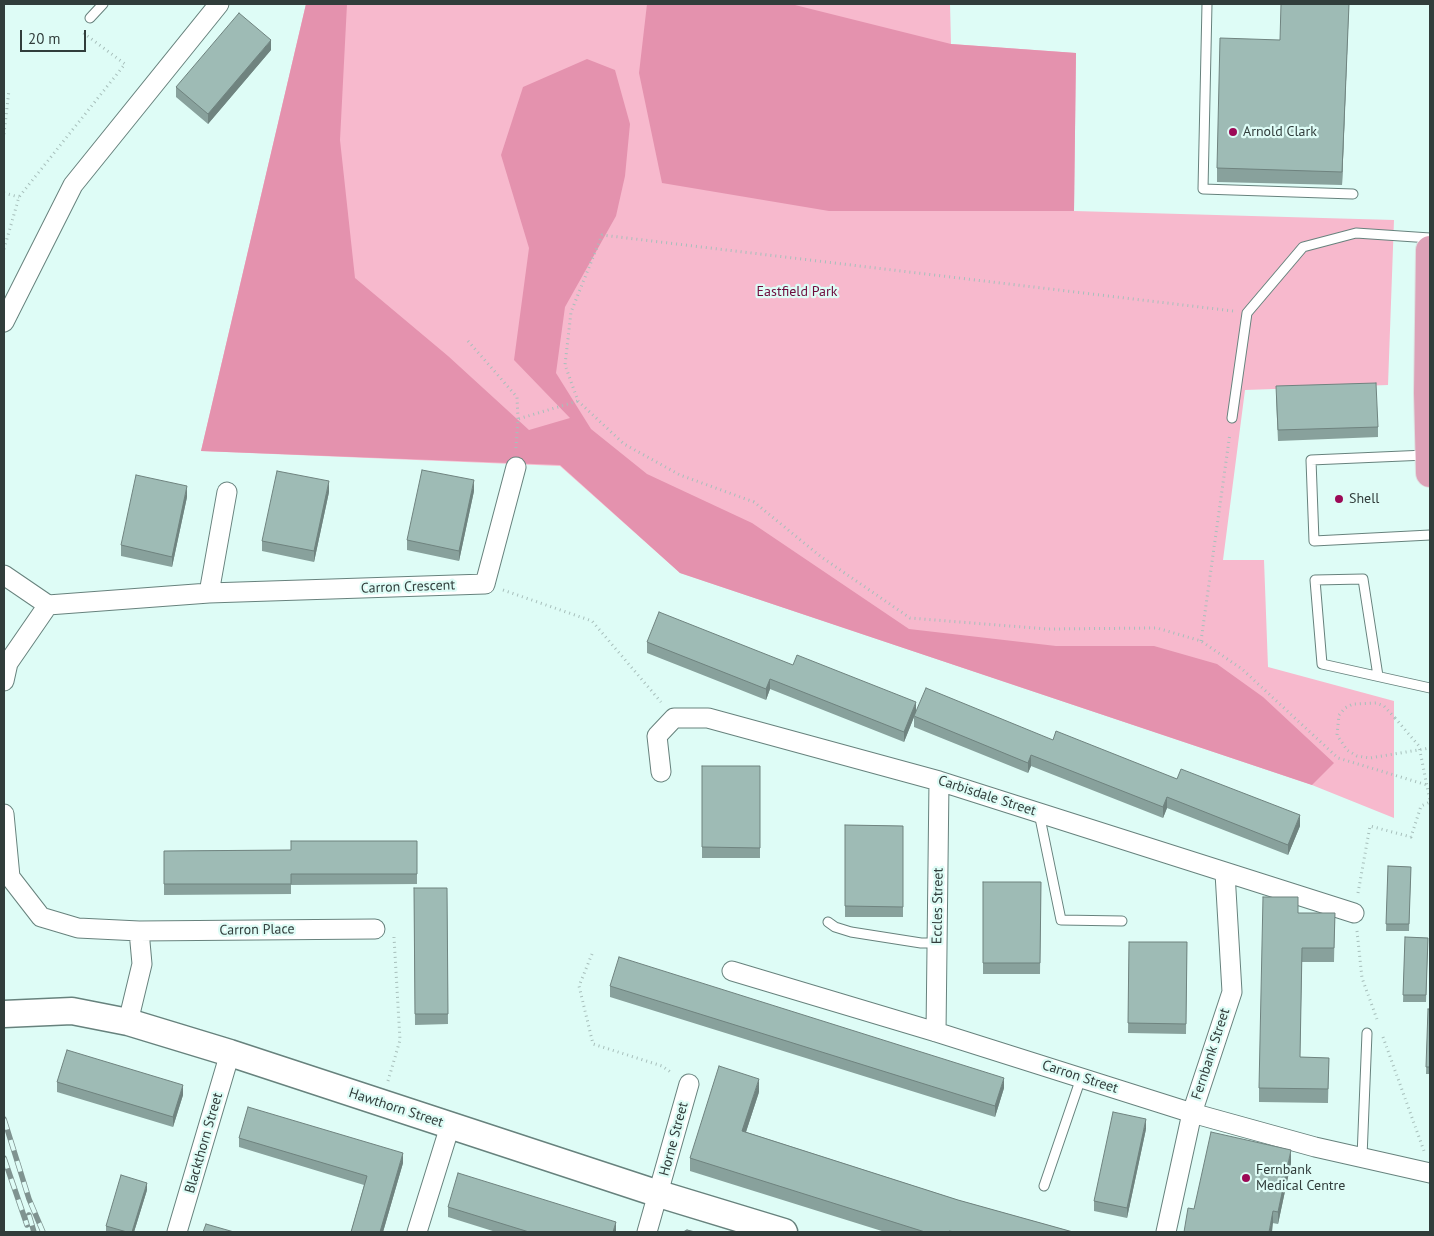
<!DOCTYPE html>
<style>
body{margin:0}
#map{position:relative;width:1434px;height:1236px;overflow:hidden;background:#defcf6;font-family:"PT Sans",sans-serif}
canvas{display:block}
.frame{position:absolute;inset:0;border:5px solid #313d3b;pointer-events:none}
.scale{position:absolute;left:20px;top:30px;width:66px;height:22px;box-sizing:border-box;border:2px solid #313d3b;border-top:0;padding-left:6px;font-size:15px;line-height:18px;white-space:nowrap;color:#313d3b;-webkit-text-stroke:4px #defcf6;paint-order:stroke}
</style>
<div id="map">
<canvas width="1434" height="1236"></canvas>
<div class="frame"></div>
<div class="scale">20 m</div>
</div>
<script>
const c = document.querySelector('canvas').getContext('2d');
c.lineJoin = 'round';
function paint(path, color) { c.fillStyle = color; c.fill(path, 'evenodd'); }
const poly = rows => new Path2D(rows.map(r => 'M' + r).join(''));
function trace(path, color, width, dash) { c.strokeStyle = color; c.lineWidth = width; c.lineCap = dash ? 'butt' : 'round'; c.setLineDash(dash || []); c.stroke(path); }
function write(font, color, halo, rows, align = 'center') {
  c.font = font + ' "PT Sans",sans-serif'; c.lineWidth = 4.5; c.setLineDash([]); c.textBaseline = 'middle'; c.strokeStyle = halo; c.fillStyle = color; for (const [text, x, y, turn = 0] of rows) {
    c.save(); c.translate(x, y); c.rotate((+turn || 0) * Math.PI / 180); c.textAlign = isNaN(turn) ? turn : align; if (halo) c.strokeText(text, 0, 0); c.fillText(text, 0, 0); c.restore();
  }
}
paint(poly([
 [306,4,950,4,951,44,1076,53,1074,211,1394,220,1388,385,1245,390,1223,560,1264,560,1268,667,1394,701,1394,818,1312,785,680,573,560,466,201,451]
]), '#f7b9cd');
paint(poly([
 [306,4,347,4,340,140,355,278,448,356,529,430,570,418,514,360,529,248,501,155,523,87,587,59,615,70,630,124,625,176,616,216,565,307,556,373,591,429,647,474,752,523,909,629,1056,646,1154,646,1217,664,1263,697,1334,763,1312,785,680,573,560,465,201,451],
 [647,4,791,4,951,44,1076,53,1074,211,829,211,662,183,639,73]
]), '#e492ae');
const service = poly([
 [1207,4,1203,189,1353,194],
 [90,18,103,4],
 [1232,418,1247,313,1303,247,1356,233,1430,238],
 [1426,455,1311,460,1314,541,1430,535],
 [1378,676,1363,579,1315,580,1322,664,1430,688],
 [1039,813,1061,920,1122,921],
 [828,922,835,927,851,932,921,943,937,943],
 [1362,1157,1367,1033],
 [1044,1186,1081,1078]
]);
const minor = poly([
 [4,322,73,185,219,4],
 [4,575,48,605],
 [209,593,227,492],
 [4,681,8,663,48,605,209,593,485,584,516,467],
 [661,772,657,736,674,718,708,718,939,781,1354,913],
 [4,814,10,877,41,917,78,928,139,931,375,929],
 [732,971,936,1032,1192,1113,1315,1147,1430,1173],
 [128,1022,142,964,139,931],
 [936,1032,939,781],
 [177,1232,230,1053],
 [417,1232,450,1126],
 [647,1232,689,1084],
 [1166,1232,1192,1113,1232,992,1225,873]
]);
const secondary = poly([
 [4,1014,72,1011,128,1022,230,1053,659,1194,784,1232]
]);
const primary = poly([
 [1430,250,1428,393,1430,473]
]);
trace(service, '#67827d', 11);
trace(minor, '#67827d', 21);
trace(secondary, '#67827d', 29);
trace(primary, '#dee0e0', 30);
trace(poly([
 [4,134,9,90],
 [4,193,19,197],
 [4,249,19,197,125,64,82,32],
 [1233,311,602,235,571,312,565,365,578,401,624,444,680,475,754,502,820,556,910,618,1047,629,1157,628,1201,641,1242,669,1338,758,1427,785],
 [468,341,517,397,518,419],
 [516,448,518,419,578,401],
 [503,590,592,621,661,702],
 [1201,641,1230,433],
 [1395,718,1419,746,1430,801],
 [1358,893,1370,826,1411,837,1421,806,1430,802],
 [1357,931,1362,978,1378,1022],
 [592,954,579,986,593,1044,662,1066,672,1073],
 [1383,1037,1424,1151],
 [388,1081,400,1040,394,937]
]), '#a7bfbb', 3, [1, 4]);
trace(service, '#fff', 9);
trace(minor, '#fff', 19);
trace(secondary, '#fff', 26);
trace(primary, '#dda2b8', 28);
const rail = poly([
 [4,1119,29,1199,43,1232],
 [4,1158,27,1225],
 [29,1215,34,1232]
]);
trace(rail, '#7f9390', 5.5);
trace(rail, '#defcf6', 4, [11]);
trace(poly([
 [1395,718,1384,706,1376,703,1353,704,1345,708,1339,715,1337,735,1347,750,1357,756,1370,758,1430,748]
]), '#a7bfbb', 3, [1, 4]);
paint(poly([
 [1349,4,1342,185,1217,182,1217,168,1280,40],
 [271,50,208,124,176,97,176,87],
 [1276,397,1378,427,1378,437,1278,441],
 [474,491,459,561,407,550,407,540],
 [329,492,314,562,262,551,262,541],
 [187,497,172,567,121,556,121,545],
 [647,642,793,665,916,712,904,742,770,689,766,700,647,653],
 [914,716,1053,740,1177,779,1300,826,1288,855,1167,808,1163,818,1031,766,1028,773,914,727],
 [702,766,760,766,760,858,702,858],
 [845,825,903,826,903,917,845,917],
 [417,841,417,884,291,885,291,894,164,895,164,851,291,850],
 [1388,866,1411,867,1409,931,1386,931],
 [983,882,1041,882,1040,974,983,974],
 [414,888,447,888,448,1024,415,1025],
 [1298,913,1335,913,1334,962,1302,962,1300,1057,1329,1058,1328,1103,1259,1102,1259,1088],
 [1405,937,1428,938,1426,1002,1403,1002],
 [1129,942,1187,942,1186,1034,1128,1033],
 [610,986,1004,1088,995,1117,610,997],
 [1428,1009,1430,1009,1430,1074,1426,1074],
 [57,1082,183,1095,173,1127,57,1092],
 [759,1092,746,1132,958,1200,1073,1232,885,1232,690,1171,690,1158],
 [1146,1129,1127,1218,1094,1211,1094,1201],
 [239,1138,403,1163,383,1232,351,1232,364,1185,239,1147],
 [1291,1163,1278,1224,1194,1209],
 [147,1190,134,1232,106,1232,106,1226],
 [448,1207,616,1232,496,1232,448,1217]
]), '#88a19c');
paint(poly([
 [1349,4,1342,185,1342,172],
 [271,40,271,50,208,124,208,114],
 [474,480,474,491,459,561,459,551],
 [329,481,329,492,314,562,314,551],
 [187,486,187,497,172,567,172,557],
 [770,679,770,689,766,700,766,689],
 [916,702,916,712,904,742,904,732],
 [1031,755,1031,766,1028,773,1028,763],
 [1167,797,1167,808,1163,818,1163,807],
 [1300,815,1300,826,1288,855,1288,845],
 [1004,1078,1004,1088,995,1117,995,1106],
 [759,1079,759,1092,742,1144,742,1131],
 [183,1085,183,1095,173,1127,173,1117],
 [1146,1119,1146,1129,1127,1218,1127,1208],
 [1291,1150,1291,1163,1278,1224,1278,1212],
 [403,1153,403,1163,383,1232,380,1232],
 [147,1183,147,1190,134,1232,132,1232],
 [1273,1211,1273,1223,1272,1232,1269,1232],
 [616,1222,616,1232,613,1232]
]), '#6f837f');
const building = poly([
 [1281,4,1349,4,1342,172,1217,168,1220,38,1280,40,1281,4],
 [239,13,271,40,208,114,176,87,239,13],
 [1376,383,1378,427,1278,430,1276,386,1376,383],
 [422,470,474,480,459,551,407,540,422,470],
 [277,471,329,481,314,551,262,541,277,471],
 [136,475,187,486,172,557,121,545,136,475],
 [659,612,793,665,797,655,916,702,904,732,770,679,766,689,647,642,659,612],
 [926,688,1053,740,1056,731,1177,779,1181,769,1300,815,1288,845,1167,797,1163,807,1031,755,1028,763,914,716,926,688],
 [702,766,760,766,760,848,702,847,702,766],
 [845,825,903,826,903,907,845,906,845,825],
 [291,841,417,841,417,874,291,874,291,884,164,884,164,851,291,850,291,841],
 [1388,866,1411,867,1409,924,1386,924,1388,866],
 [983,882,1041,882,1040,963,983,963,983,882],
 [414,888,447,888,448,1014,415,1014,414,888],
 [1263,897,1298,897,1298,913,1335,913,1334,948,1302,948,1300,1057,1329,1058,1328,1089,1259,1088,1263,897],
 [1405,937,1428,938,1426,995,1403,995,1405,937],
 [1129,942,1187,942,1186,1024,1128,1023,1129,942],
 [619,957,1004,1078,995,1106,610,986,619,957],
 [1428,1009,1430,1009,1430,1067,1426,1067,1428,1009],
 [67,1050,183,1085,173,1117,57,1082,67,1050],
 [719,1066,759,1079,742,1131,958,1200,1073,1232,955,1232,949,1231,949,1232,925,1232,690,1158,719,1066],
 [248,1107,403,1153,380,1232,351,1232,367,1176,239,1138,248,1107],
 [1113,1112,1146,1119,1127,1208,1094,1201,1113,1112],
 [1211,1132,1291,1150,1278,1212,1273,1211,1269,1232,1184,1232,1188,1208,1194,1209,1211,1132],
 [458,1173,616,1222,613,1232,529,1232,448,1207,458,1173],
 [121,1175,147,1183,132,1232,127,1232,106,1226,121,1175],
 [206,1224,234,1232,203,1232,206,1224],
 [687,1230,695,1232,683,1232,687,1230]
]);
paint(building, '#9ebbb5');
trace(building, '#6f837f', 1);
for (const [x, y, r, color] of [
 [1233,132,5,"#9c0956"],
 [1339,499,5,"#9c0956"],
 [1246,1178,5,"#9c0956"]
]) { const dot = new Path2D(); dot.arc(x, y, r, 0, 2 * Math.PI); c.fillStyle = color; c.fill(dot); trace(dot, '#defcf6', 2); }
write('14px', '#313d3b', '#defcf6', [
 ["Arnold Clark",1243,132],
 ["Shell",1349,499],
 ["Fernbank",1256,1170],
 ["Medical Centre",1256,1186]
], 'left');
write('14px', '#6d0a3b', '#defcf6', [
 ["Eastfield Park",797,292]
]);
write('14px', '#313d3b', '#defcf6', [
 ["Carron Crescent",408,587,-2],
 ["Carbisdale Street",987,796,18],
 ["Eccles Street",938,906,-89],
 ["Carron Place",257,930,-1],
 ["Fernbank Street",1211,1054,-72],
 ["Carron Street",1080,1077,18],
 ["Hawthorn Street",396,1108,18],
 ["Horne Street",674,1139,-75],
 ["Blackthorn Street",204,1143,-74]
]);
</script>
